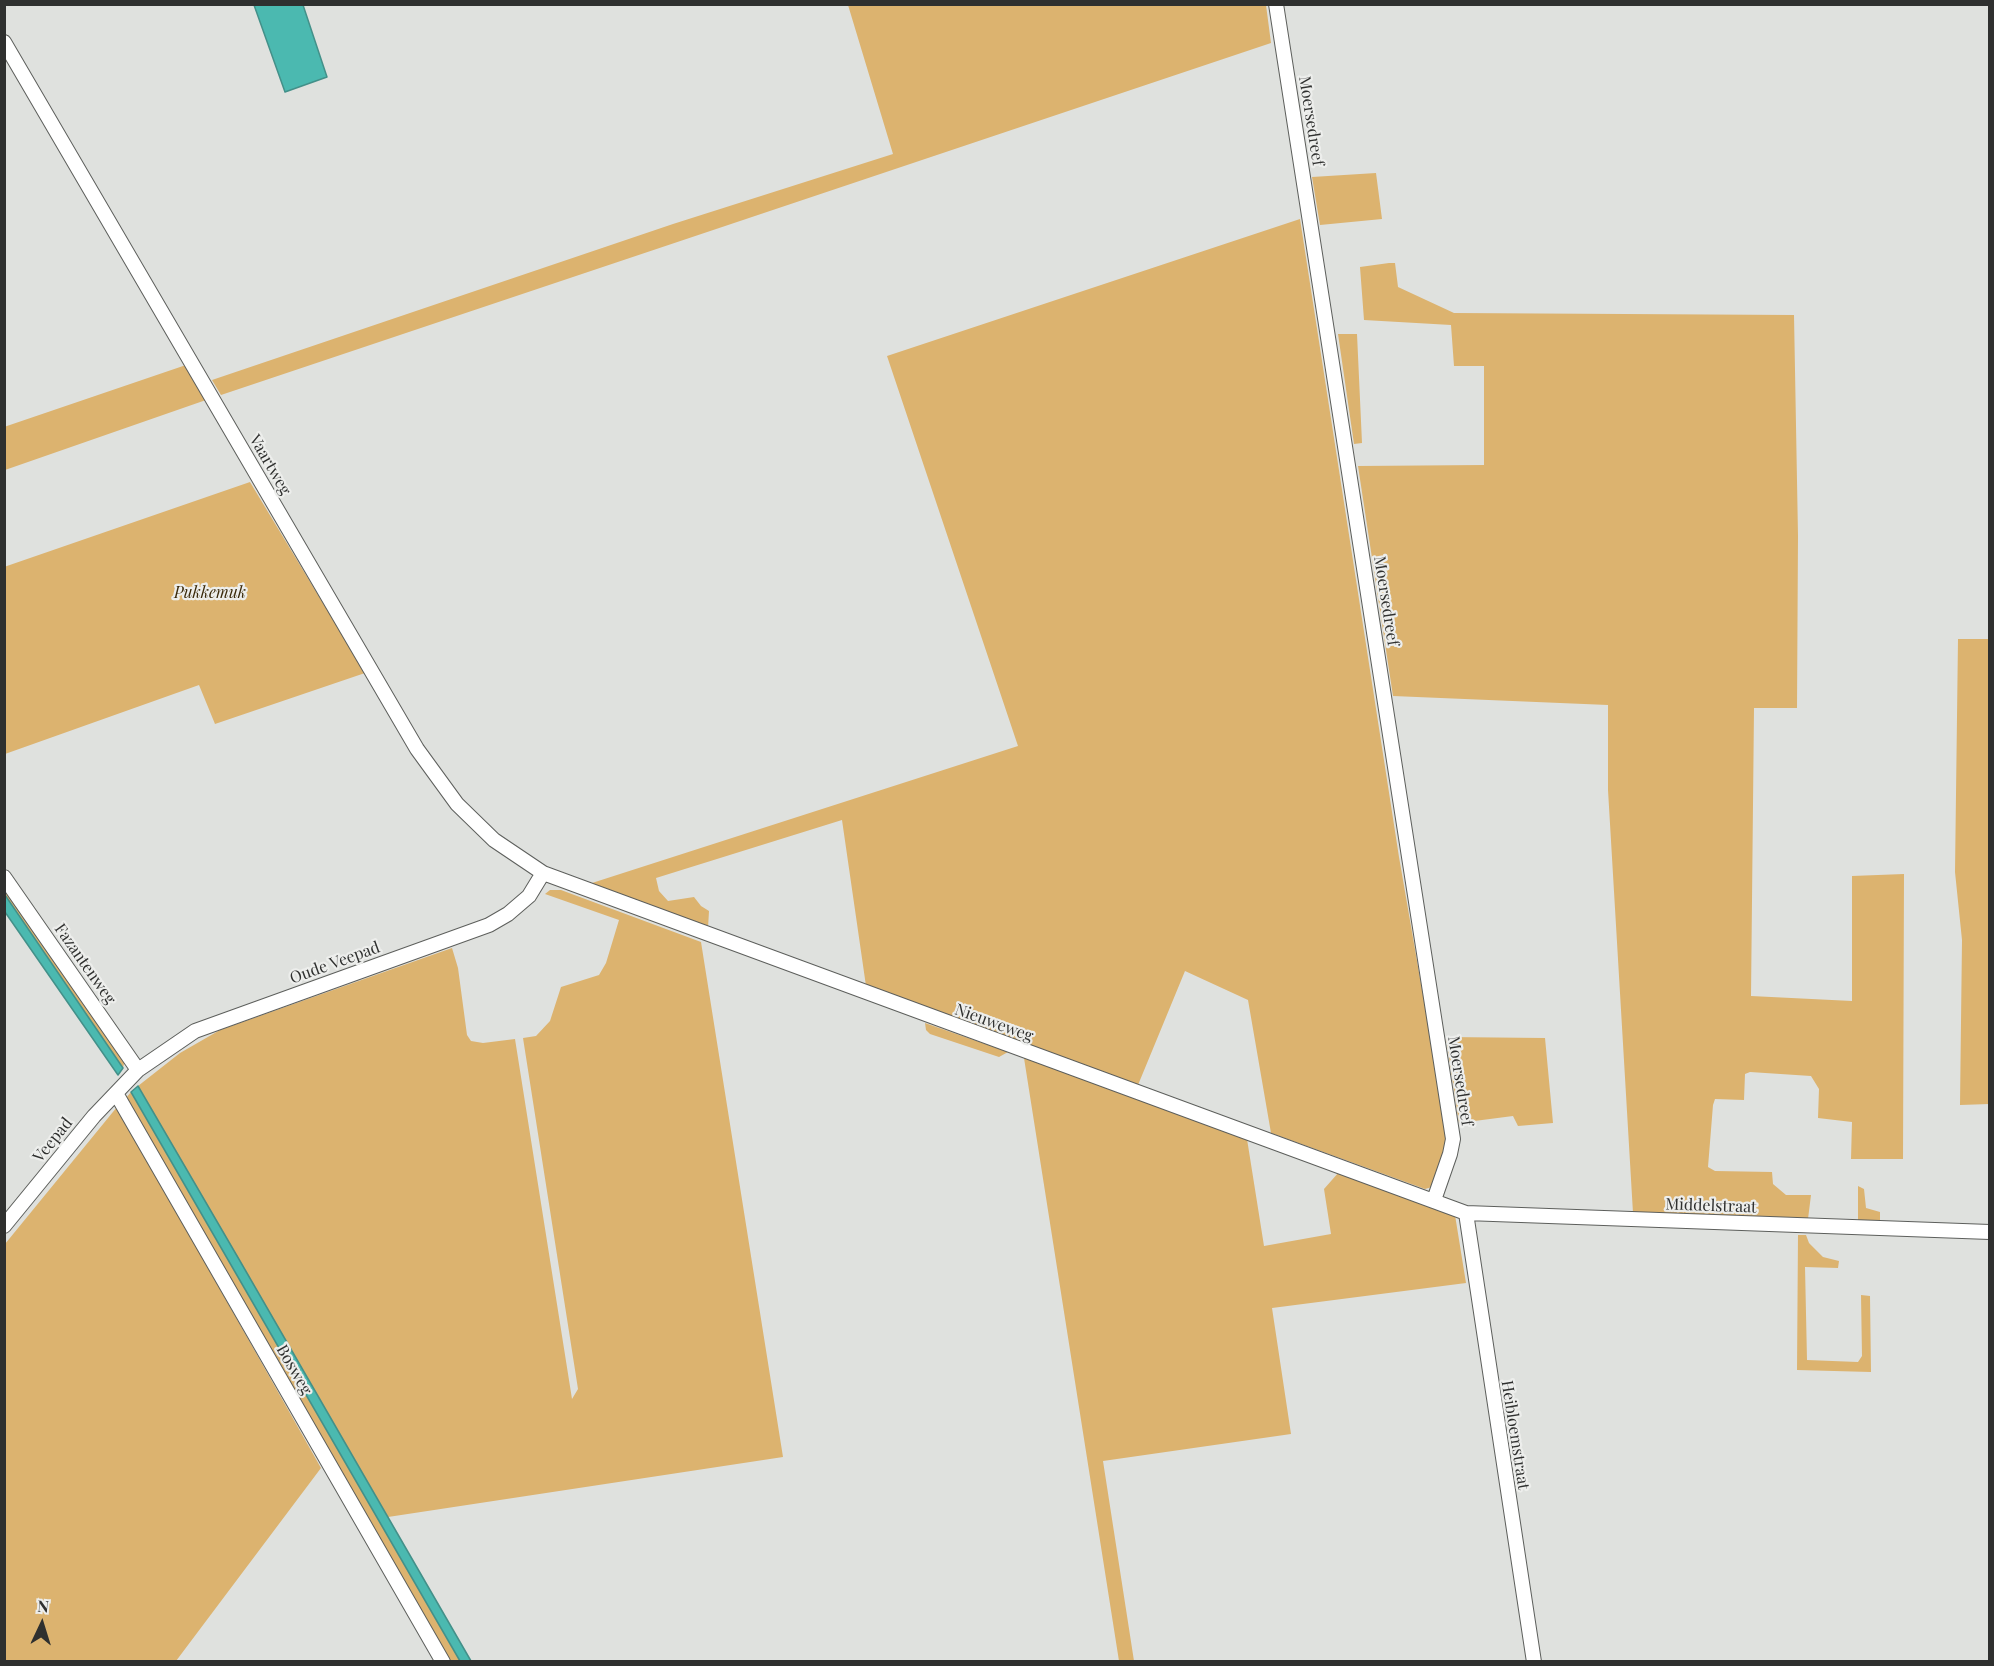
<!DOCTYPE html>
<style>
body{margin:0}
#map{position:relative;width:1994px;height:1666px;overflow:hidden;background:#dfe1de;font-family:"Playfair Display",serif}
canvas{display:block}
.frame{position:absolute;inset:0;border:6px solid #2f302f;pointer-events:none}
.north{position:absolute;left:12px;top:1594px;width:60px;height:60px;-webkit-text-stroke:4px #edeeec;paint-order:stroke;rotate:4deg;font-size:16px;font-weight:700;line-height:24px;text-align:center;color:#2f302f}
.north::after{content:'';display:block;margin:auto;width:21px;height:27px;background:#2f302f;clip-path:polygon(50% 0,100% 100%,50% 72%,0 100%)}
</style>
<div id="map">
<canvas width="1994" height="1666"></canvas>
<div class="frame"></div>
<div class="north">N</div>
</div>
<script>
const c = document.querySelector('canvas').getContext('2d');
c.lineJoin = 'round';
function paint(path, color) { c.fillStyle = color; c.fill(path, 'evenodd'); }
const poly = rows => new Path2D(rows.map(r => 'M' + r).join(''));
function trace(path, color, width, dash) { c.strokeStyle = color; c.lineWidth = width; c.lineCap = dash ? 'butt' : 'round'; c.setLineDash(dash || []); c.stroke(path); }
function write(font, color, halo, rows, align = 'center') {
  c.font = font + ' "Playfair Display",serif'; c.lineWidth = 4.5; c.setLineDash([]); c.textBaseline = 'middle'; c.strokeStyle = halo; c.fillStyle = color; for (const [text, x, y, turn = 0] of rows) {
    c.save(); c.translate(x, y); c.rotate((+turn || 0) * Math.PI / 180); c.textAlign = isNaN(turn) ? turn : align; if (halo) c.strokeText(text, 0, 0); c.fillText(text, 0, 0); c.restore();
  }
}
paint(poly([
 [848,5,1266,5,1271,43,221,395,212,380,673,224,893,154],
 [1376,173,1382,219,1320,225,1312,177],
 [1300,219,1399,857,1448,1140,1432,1187,1425,1189,1271,1133,1248,1000,1185,971,1138,1085,866,986,842,820,656,878,659,891,668,901,694,897,701,906,709,911,708,928,621,896,592,883,1018,746,887,356],
 [1389,263,1395,263,1398,287,1454,313,1794,315,1798,536,1797,708,1754,708,1751,996,1852,1001,1852,876,1904,874,1903,1159,1851,1159,1852,1122,1818,1118,1819,1089,1811,1076,1750,1072,1745,1074,1744,1100,1715,1099,1713,1105,1708,1167,1715,1171,1772,1172,1773,1184,1786,1195,1811,1195,1808,1219,1633,1213,1608,790,1608,705,1393,696,1358,466,1484,465,1484,366,1454,366,1451,325,1364,320,1360,267],
 [1338,334,1357,334,1362,443,1354,444],
 [186,365,206,400,5,470,4,427],
 [250,482,365,673,215,724,199,685,5,754,4,567],
 [1958,639,1989,639,1989,1104,1960,1105,1962,940,1955,872],
 [4,883,125,1059,123,1068,5,895],
 [550,890,561,890,701,942,783,1457,388,1517,138,1086,180,1053,220,1030,452,948,458,968,467,1035,471,1041,483,1043,515,1039,572,1399,578,1389,523,1038,536,1036,550,1021,561,987,599,975,606,963,619,920,545,894],
 [925,1023,1008,1052,999,1057,930,1034,926,1030],
 [1446,1037,1545,1038,1553,1123,1518,1126,1513,1116,1459,1123],
 [1024,1058,1247,1139,1264,1246,1331,1234,1324,1189,1339,1172,1455,1215,1466,1283,1272,1308,1291,1434,1103,1461,1134,1661,1119,1661],
 [131,1092,460,1661,449,1661,126,1098],
 [117,1107,321,1468,176,1661,5,1662,5,1244],
 [1858,1186,1864,1189,1866,1208,1880,1212,1880,1222,1858,1222],
 [1798,1235,1806,1235,1809,1243,1823,1257,1839,1261,1838,1268,1805,1267,1807,1360,1858,1362,1862,1356,1861,1295,1870,1296,1871,1372,1797,1370]
]), '#dcb36f');
const water = poly([
 [254,5,303,5,327,77,285,92,254,5],
 [5,895,123,1068,118,1075,5,912,5,895],
 [138,1086,240,1261,471,1661,460,1661,131,1092,138,1086]
]);
paint(water, '#4bb9b0');
trace(water, '#439089', 1.5);
const minor = poly([
 [1276,4,1453,1139,1450,1154,1434,1200],
 [4,42,417,749,457,804,494,840,543,873,1466,1213,1990,1232],
 [4,877,138,1070],
 [117,1095,443,1662],
 [1466,1213,1534,1662],
 [4,1226,94,1116,138,1070,195,1031,489,925,508,914,529,896,543,873]
]);
trace(minor, '#5d5f5c', 16);
trace(minor, '#fff', 14);
write('16px', '#2f302f', '#edeeec', [
 ["Moersedreef",1311,121,81],
 ["Vaartweg",270,465,60],
 ["Moersedreef",1386,601,81],
 ["Oude Veepad",335,963,-20],
 ["Fazantenweg",85,964,55],
 ["Nieuweweg",994,1023,20],
 ["Moersedreef",1460,1081,81],
 ["Veepad",53,1140,-51],
 ["Middelstraat",1711,1206,2],
 ["Bosweg",294,1370,60],
 ["Heibloemstraat",1515,1435,81]
]);
write('italic 16px', '#3a2909', '#edeeec', [
 ["Pukkemuk",210,593]
]);
</script>
